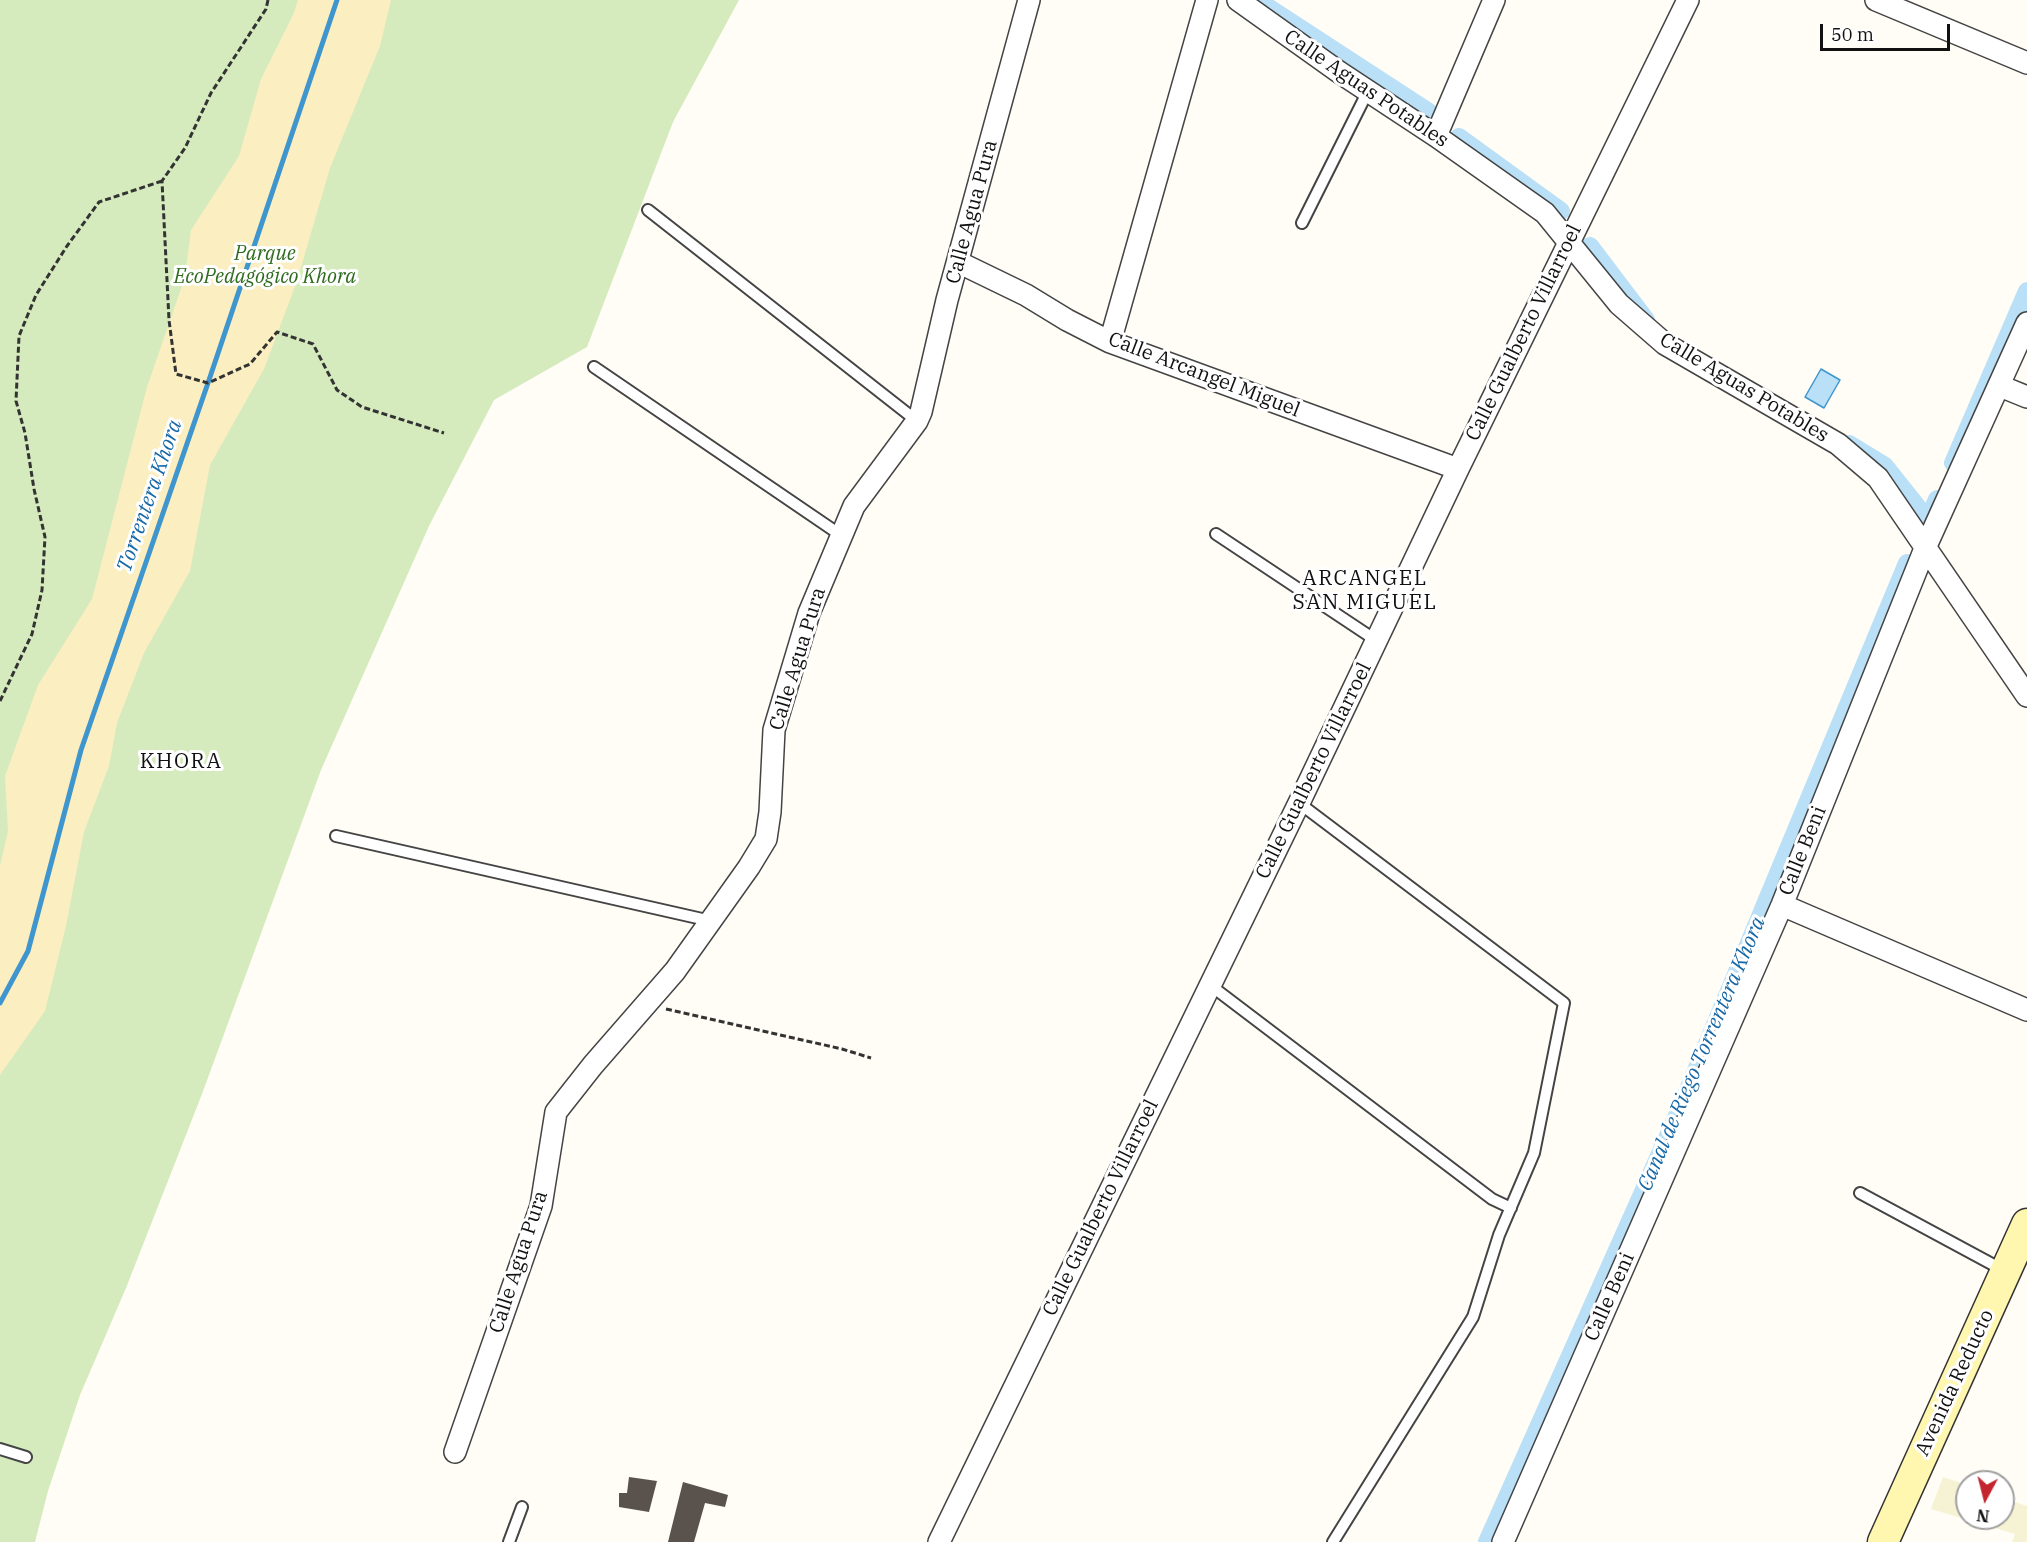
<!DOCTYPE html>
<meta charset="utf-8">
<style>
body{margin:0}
#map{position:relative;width:2027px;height:1542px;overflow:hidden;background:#fffdf5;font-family:"IBM Plex Serif",serif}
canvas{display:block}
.north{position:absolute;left:1955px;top:1470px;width:60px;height:60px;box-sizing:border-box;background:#fff;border:2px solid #a0a0a0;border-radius:50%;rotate:187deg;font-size:16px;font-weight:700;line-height:24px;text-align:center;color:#111}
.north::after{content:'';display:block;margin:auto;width:21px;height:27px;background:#c4262e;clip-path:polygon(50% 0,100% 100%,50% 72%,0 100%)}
.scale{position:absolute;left:1820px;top:24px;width:130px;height:27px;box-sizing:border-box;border:3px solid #111;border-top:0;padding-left:8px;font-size:18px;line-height:21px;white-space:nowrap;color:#111;-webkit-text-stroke:4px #fff;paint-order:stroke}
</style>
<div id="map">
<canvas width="2027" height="1542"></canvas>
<div class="north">N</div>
<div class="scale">50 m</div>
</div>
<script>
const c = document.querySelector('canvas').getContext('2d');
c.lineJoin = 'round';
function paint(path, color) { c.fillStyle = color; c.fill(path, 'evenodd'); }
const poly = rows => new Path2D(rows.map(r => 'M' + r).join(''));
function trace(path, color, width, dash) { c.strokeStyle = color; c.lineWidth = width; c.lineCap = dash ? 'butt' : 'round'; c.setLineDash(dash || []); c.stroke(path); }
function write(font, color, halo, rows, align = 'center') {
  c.font = font + ' "IBM Plex Serif",serif'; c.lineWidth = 6; c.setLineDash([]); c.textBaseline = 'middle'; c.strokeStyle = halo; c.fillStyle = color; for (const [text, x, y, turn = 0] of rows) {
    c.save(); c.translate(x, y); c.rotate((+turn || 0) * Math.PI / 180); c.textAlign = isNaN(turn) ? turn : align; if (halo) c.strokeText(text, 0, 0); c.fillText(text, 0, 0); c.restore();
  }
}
paint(poly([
 [1943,1477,1967,1485,1967,1518,2003,1518,2003,1498,2027,1506,2027,1542,2012,1542,2015,1534,1931,1509]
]), '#f6f3d4');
paint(poly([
 [0,0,739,0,673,122,587,347,494,400,429,526,321,770,202,1094,126,1288,80,1395,48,1491,35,1542,0,1542]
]), '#d5ebbd');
paint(poly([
 [298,0,391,0,380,46,330,168,297,281,264,369,210,465,190,571,144,653,117,723,109,766,84,832,66,926,45,1011,0,1075,0,866,8,831,5,776,38,685,92,599,147,387,185,277,191,230,239,156,261,79,293,15]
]), '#fbeec1');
const water = poly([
 [1821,369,1840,380,1824,408,1805,397,1821,369]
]);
paint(water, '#b9e0f7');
trace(water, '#3f96cf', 1.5);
trace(poly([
 [0,1003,28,951,81,750,208,383,337,0]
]), '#3f96cf', 5);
trace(poly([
 [1257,0,1429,112],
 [1459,137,1561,211],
 [1590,246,1646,320],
 [1849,444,1885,466,1928,520,1937,499],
 [1953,463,2027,291],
 [1487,1542,1680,1109,1907,563]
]), '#b9e0f7', 18);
paint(poly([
 [629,1477,657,1481,649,1512,619,1507,619,1493,627,1493],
 [683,1482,728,1495,725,1507,705,1503,694,1542,668,1542]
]), '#5a524d');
const lane = poly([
 [648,210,917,421],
 [1302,223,1368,91],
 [594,367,842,536],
 [1216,534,1377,641],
 [1299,803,1564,1003,1534,1153,1499,1235,1473,1317,1333,1542],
 [336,836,711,921],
 [1210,985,1492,1199,1511,1208],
 [1860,1193,2003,1270],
 [0,1449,26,1457],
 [509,1542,522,1507]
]);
const street = poly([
 [1238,0,1339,72,1436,136,1545,213,1619,304,1665,344,1838,444,1878,478,2027,696],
 [1876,0,2027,63],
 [1436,136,1494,0],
 [958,262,1026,295,1067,320,1110,342,1458,469],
 [1110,342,1207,0],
 [2000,386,2027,397],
 [1782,905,2027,1010],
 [455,1452,541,1206,556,1112,593,1065,675,971,749,867,766,839,770,812,774,730,809,613,854,506,917,421,921,412,947,300,1029,0],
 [939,1542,1299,803,1458,469,1688,0],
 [1503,1542,1782,905,1926,546,2027,323]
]);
const secondary = poly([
 [1883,1542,2027,1224]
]);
trace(lane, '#444', 14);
trace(street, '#444', 24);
trace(secondary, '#333', 33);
trace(poly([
 [268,0,266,9,211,93,185,148,162,181,169,320,176,374,208,383,250,364,277,332,313,344,337,390,362,407,444,433],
 [0,701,32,634,42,590,45,537,34,489,25,433,16,401,19,336,36,295,67,246,99,202,162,181],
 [666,1009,842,1049,871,1058]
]), '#333', 3, [6, 3]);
trace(lane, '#fff', 10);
trace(street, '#fff', 21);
trace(secondary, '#fff6b0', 30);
write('20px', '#111', '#fff', [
 ["Calle Aguas Potables",1366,89,34],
 ["Calle Agua Pura",972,212,-75],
 ["Calle Gualberto Villarroel",1524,333,-64],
 ["Calle Arcangel Miguel",1204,375,21],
 ["Calle Aguas Potables",1744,388,31],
 ["Calle Agua Pura",798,659,-73],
 ["Calle Gualberto Villarroel",1314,771,-64],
 ["Calle Beni",1803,851,-68],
 ["Calle Gualberto Villarroel",1101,1208,-64],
 ["Calle Agua Pura",519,1262,-72],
 ["Calle Beni",1610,1297,-66],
 ["Avenida Reducto",1955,1383,-65]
]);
write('italic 20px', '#2f6b1f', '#fff', [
 ["Parque",265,254],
 ["EcoPedagógico Khora",265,277]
]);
write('italic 21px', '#1768a6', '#fff', [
 ["Torrentera Khora",150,496,-71],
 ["Canal de Riego Torrentera Khora",1702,1054,-67]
]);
c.letterSpacing = '1.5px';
write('21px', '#111', '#fff', [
 ["ARCANGEL",1365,579],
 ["SAN MIGUEL",1365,603],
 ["KHORA",181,762]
]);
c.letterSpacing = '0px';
</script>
